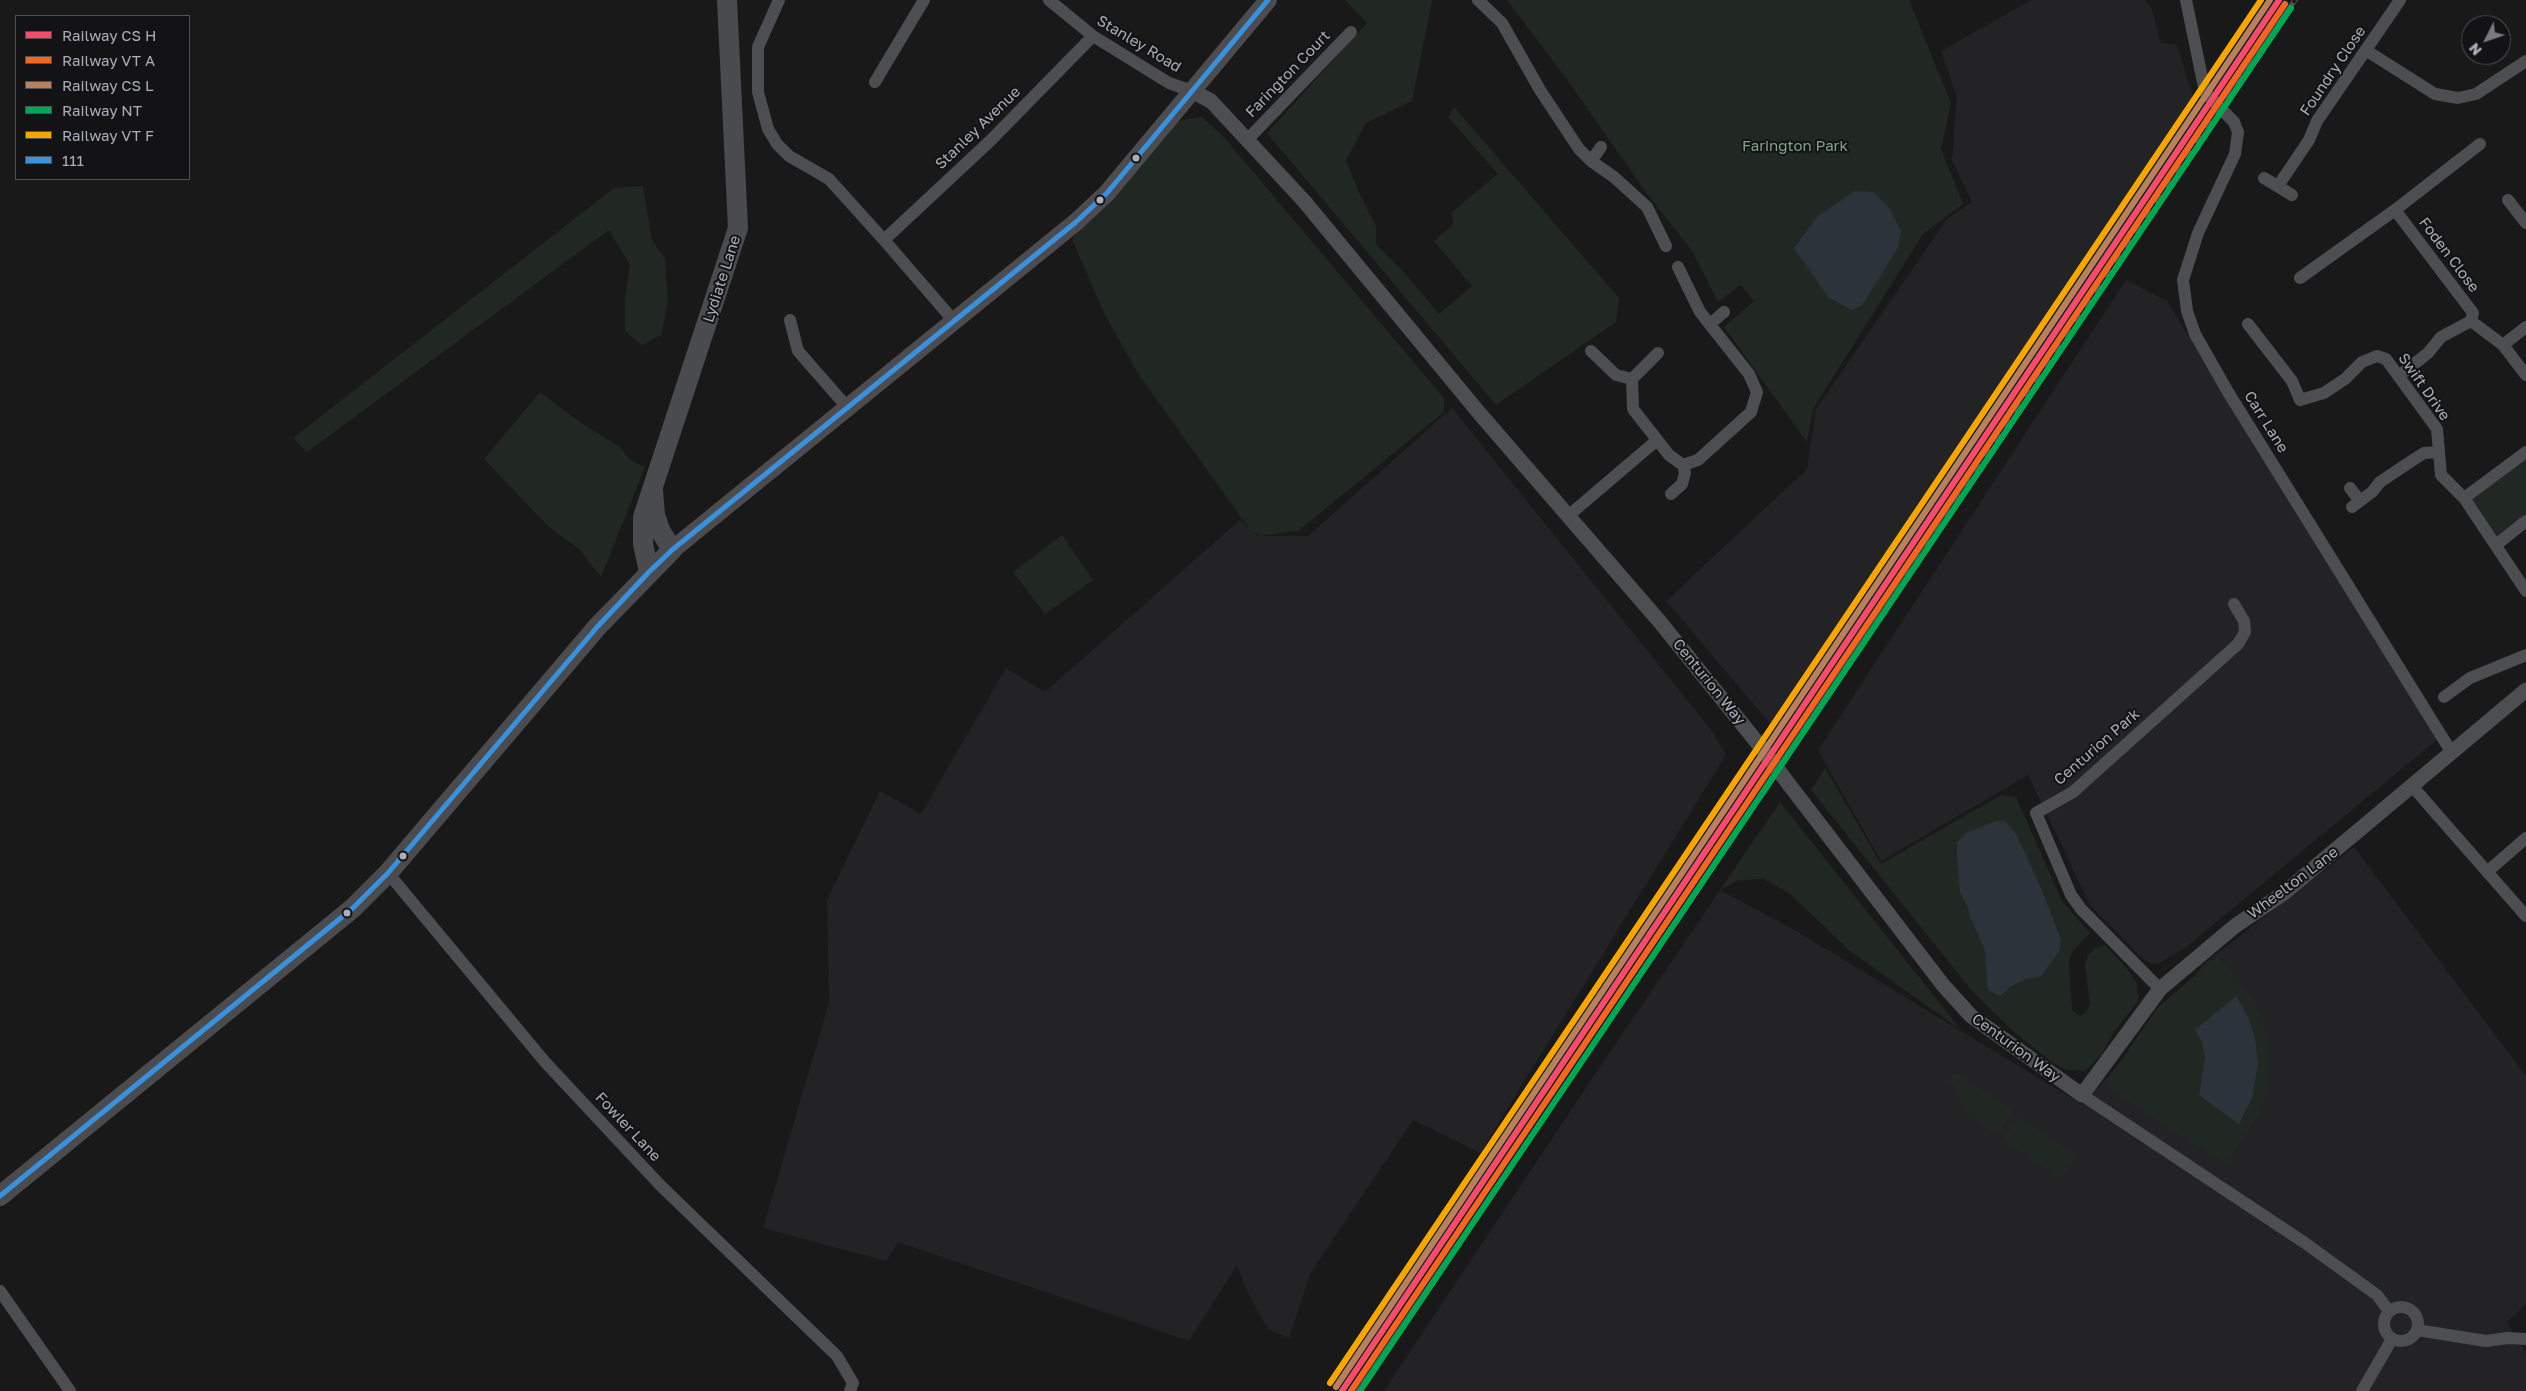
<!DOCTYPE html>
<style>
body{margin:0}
#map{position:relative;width:2526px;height:1391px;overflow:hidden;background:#191919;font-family:"Golos Text",sans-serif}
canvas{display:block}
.legend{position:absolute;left:15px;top:15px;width:175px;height:165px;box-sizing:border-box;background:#131315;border:1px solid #505157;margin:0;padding:6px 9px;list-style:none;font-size:15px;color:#abaeb9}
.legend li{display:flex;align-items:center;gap:10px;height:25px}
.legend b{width:25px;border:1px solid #505157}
.north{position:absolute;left:2461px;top:15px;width:50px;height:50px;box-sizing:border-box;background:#131315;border:1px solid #505157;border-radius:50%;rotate:229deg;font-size:14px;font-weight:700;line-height:20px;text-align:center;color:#abaeb9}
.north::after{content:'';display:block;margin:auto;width:18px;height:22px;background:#787a81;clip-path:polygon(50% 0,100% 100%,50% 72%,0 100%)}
</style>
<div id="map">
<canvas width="2526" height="1391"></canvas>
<ul class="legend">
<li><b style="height:6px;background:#f44d6c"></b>Railway CS H</li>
<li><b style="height:6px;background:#f26522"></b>Railway VT A</li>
<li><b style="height:6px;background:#b6815c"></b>Railway CS L</li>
<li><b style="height:6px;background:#00a651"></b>Railway NT</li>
<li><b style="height:6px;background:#f7a600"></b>Railway VT F</li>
<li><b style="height:6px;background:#3a90db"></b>111</li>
</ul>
<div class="north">N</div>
</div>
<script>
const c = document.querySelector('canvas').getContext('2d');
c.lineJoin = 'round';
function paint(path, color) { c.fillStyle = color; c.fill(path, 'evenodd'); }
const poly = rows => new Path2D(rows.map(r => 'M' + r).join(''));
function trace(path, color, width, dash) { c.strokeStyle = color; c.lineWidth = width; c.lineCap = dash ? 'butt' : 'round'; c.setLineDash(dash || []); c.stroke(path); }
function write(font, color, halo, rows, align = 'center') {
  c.font = font + ' "Golos Text",sans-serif'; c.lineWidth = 4; c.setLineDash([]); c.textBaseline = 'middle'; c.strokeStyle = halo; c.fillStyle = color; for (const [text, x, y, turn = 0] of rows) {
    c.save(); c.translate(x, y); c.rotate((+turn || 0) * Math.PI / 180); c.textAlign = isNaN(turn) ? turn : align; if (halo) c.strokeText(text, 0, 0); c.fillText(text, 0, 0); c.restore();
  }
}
paint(poly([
 [2031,0,2145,0,2152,9,2161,43,2177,45,2195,104,1774,728,1666,601,1807,469,1816,409,1947,219,1972,202,1952,160,1957,97,1941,51],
 [2126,280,2167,301,2439,738,2185,948,2158,964,2150,963,2141,957,2090,905,2028,775,1881,861,1818,750],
 [1452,408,1712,731,1726,755,1480,1153,1413,1120,1310,1274,1289,1338,1268,1329,1248,1294,1237,1265,1189,1341,898,1242,886,1261,763,1228,829,1003,827,900,880,791,921,814,1006,668,1045,692,1240,520,1258,536,1308,536],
 [2354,847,2526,1076,2526,1304,2507,1322,2526,1353,2526,1391,1384,1391,1579,1098,1720,890,1793,929,2083,1105,2205,963]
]), '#232325');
paint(poly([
 [1345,0,1432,0,1412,101,1366,123,1346,160,1359,193,1376,226,1376,244,1404,272,1439,314,1472,286,1434,241,1453,224,1452,212,1498,174,1448,117,1454,107,1619,298,1616,322,1496,405,1267,133,1367,23],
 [1507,0,1909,0,1951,103,1941,149,1963,204,1923,234,1813,409,1807,442,1724,327,1754,301,1741,285,1718,302,1692,251,1648,195,1568,81],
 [1202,117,1222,135,1444,398,1444,412,1298,531,1260,536,1250,530,1137,372,1103,311,1072,239,1171,127,1181,120],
 [643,186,652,240,665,259,668,302,661,335,642,345,625,331,625,299,630,265,609,230,307,452,293,438,614,188],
 [540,392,581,423,620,447,630,460,645,467,601,577,579,549,549,527,484,459],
 [2526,457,2526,516,2495,540,2468,499],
 [1062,535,1093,580,1045,614,1013,572],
 [1825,768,1881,864,2001,795,2016,797,2062,901,2090,933,2072,952,2069,962,2072,1010,2080,1016,2086,1012,2090,1004,2085,965,2088,955,2095,948,2105,945,2124,965,2137,983,2138,1001,2113,1033,2101,1055,2085,1071,2066,1070,2053,1063,2015,1033,1972,991,1811,790],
 [1780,802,1961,1030,1850,951,1789,893,1764,879,1739,880,1720,890],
 [2216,958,2221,960,2252,999,2264,1026,2270,1051,2266,1089,2258,1116,2226,1164,2110,1089,2108,1080,2158,1007],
 [1955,1072,2010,1109,2010,1116,1998,1134,1994,1133,1963,1111,1957,1087,1948,1082],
 [2018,1117,2075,1154,2076,1157,2062,1178,2005,1140,2006,1135]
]), '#212823');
paint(poly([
 [1855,191,1873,192,1890,209,1901,231,1898,248,1862,305,1852,310,1828,297,1794,248,1818,216],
 [1996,821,2005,821,2016,834,2038,881,2061,939,2059,952,2041,976,2026,979,2010,987,2000,996,1988,990,1985,950,1970,917,1968,907,1960,892,1957,854,1957,842,1966,833],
 [2236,996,2248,1017,2255,1038,2258,1064,2252,1098,2239,1124,2199,1095,2205,1058,2202,1042,2195,1030]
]), '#2c333b');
trace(poly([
 [779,0,758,47,758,92,768,129,777,144,789,156,829,179,884,240,954,321],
 [1049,0,1093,36,1169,83,1192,91],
 [1478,0,1502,23,1540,90,1579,149,1591,161,1614,177,1647,207,1666,246],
 [2186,0,2205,92],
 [2367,51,2435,94,2458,98,2476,94,2526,61],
 [875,82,924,0],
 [2234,122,2238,132,2235,154,2198,233,2183,280,2187,311,2195,334,2228,392,2452,753],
 [1248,139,1351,32],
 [1591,161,1601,147],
 [2264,178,2292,195],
 [2278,186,2309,140,2317,121,2400,0],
 [2508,200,2526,223],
 [2395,210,2473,313,2471,321],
 [884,240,990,141,1093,36],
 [2300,278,2395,210,2480,144],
 [790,320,798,351,847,407],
 [1710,324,1724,312],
 [2248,324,2292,381,2300,400,2324,393,2345,379,2362,362,2377,356,2386,359,2437,429,2441,475,2464,498,2526,591],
 [2503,345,2526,327],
 [1591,351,1616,375,1632,379],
 [1658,353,1632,379,1633,409,1669,455,1683,465,1698,460,1751,412,1757,392,1749,374,1700,312,1678,267],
 [2400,375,2428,353,2441,337,2471,321,2503,345,2526,375],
 [2350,488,2360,501],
 [1671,494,1682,484,1685,473,1683,465],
 [2464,498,2526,452],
 [2352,507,2372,492,2380,482,2413,460,2424,453,2438,452],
 [1568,516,1656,441],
 [2496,545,2526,521],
 [2444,697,2470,678,2526,655],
 [2412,786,2526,916],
 [2487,872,2526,838],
 [388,873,545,1062,660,1185,837,1356,853,1383,850,1391],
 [2160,989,2081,909,2071,895,2036,813,2073,792,2238,644,2245,632,2244,621,2234,604],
 [2082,1095,2305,1243,2377,1295,2389,1311],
 [0,1291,70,1391],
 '2384 1324a17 17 0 1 1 34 0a17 17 0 1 1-34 0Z',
 [2417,1330,2486,1341,2508,1338,2526,1339],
 [2362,1391,2392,1339]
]), '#4d4e52', 12);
trace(poly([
 [1192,91,1211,101,1304,201,1480,414,1660,622,1760,746],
 [1791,787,1943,985,1971,1016,2082,1095,2160,989,2235,926,2284,893,2526,690]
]), '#4d4e52', 15);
trace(poly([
 [672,550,1076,222,1107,193,1268,0]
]), '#4c4c50', 18);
trace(poly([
 [649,572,643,544,643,517,738,228,727,0],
 [0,1196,353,908,388,873,598,626,672,550,660,530,655,515,653,490]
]), '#4a4b4e', 20);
const rail = poly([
 [1358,1391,1579,1066,2143,222,2295,0]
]);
trace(rail, '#4e4f52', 5);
trace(rail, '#131315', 3, [9]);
trace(poly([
 [2205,92,2234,122]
]), '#4d4e52', 12);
trace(poly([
 [1760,746,1791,787]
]), '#4d4e52', 15);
trace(poly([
 [0,1196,353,908,388,873,598,626,649,572,672,550,1076,222,1107,193,1268,0]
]), '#3a90db', 5);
trace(poly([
 [1342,1391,2279,0]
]), '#f44d6c', 6);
trace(poly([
 [1351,1391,2285,4]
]), '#f26522', 6);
trace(poly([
 [1336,1387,2270,0]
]), '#b6815c', 6);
trace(poly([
 [1360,1391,2291,8]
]), '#00a651', 6);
trace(poly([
 [1330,1383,2261,0]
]), '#f7a600', 6);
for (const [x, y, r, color] of [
 [1136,158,4.5,"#abaeb9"],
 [1100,200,4.5,"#abaeb9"],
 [403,856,4.5,"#abaeb9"],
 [347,913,4.5,"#abaeb9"]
]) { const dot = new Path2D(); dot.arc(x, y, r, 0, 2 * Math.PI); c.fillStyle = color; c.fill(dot); trace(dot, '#131315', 2); }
write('15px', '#abaeb9', '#131315', [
 ["Stanley Road",1139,44,31],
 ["Foundry Close",2333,71,-56],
 ["Farington Court",1288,74,-46],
 ["Stanley Avenue",978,128,-44],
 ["Foden Close",2449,255,53],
 ["Lydiate Lane",722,279,-72],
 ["Swift Drive",2424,387,55],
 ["Carr Lane",2266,422,58],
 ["Centurion Way",1709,682,51],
 ["Centurion Park",2097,747,-41],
 ["Wheelton Lane",2293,883,-37],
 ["Centurion Way",2016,1048,36],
 ["Fowler Lane",628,1127,47]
]);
write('15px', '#82a487', '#131315', [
 ["Farington Park",1795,146]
]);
</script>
